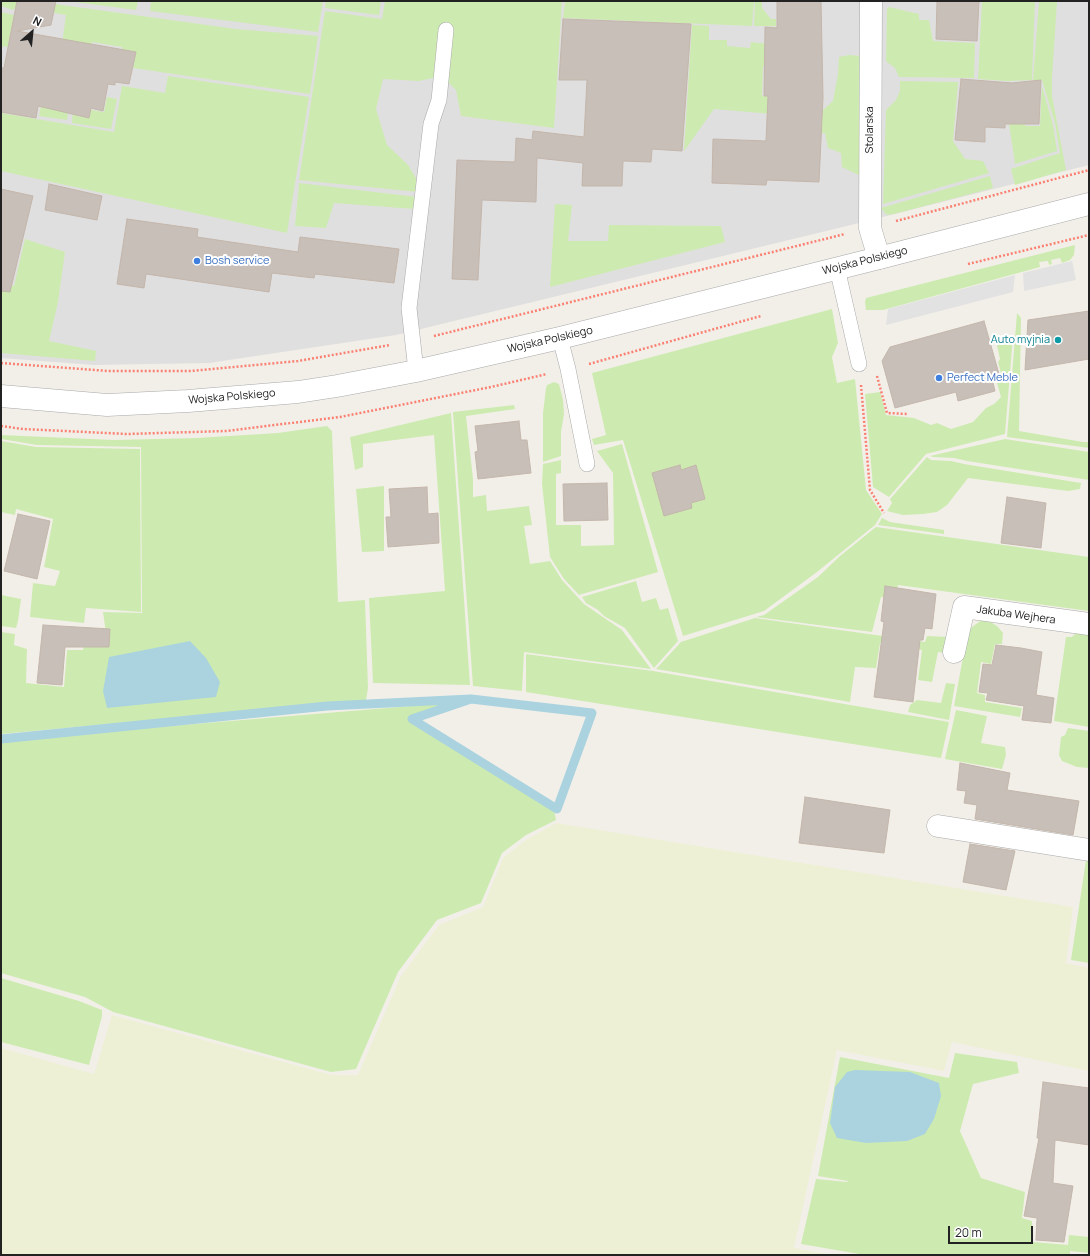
<!DOCTYPE html>
<style>
body{margin:0}
#map{position:relative;width:1090px;height:1256px;overflow:hidden;background:#f2efe9;font-family:Manrope,sans-serif}
canvas{display:block}
.frame{position:absolute;inset:0;border:2px solid #222;pointer-events:none}
.north{position:absolute;left:12px;top:12px;width:40px;height:40px;-webkit-text-stroke:3px #fff;paint-order:stroke;rotate:27deg;font-size:11px;font-weight:700;line-height:16px;text-align:center;color:#222}
.north::after{content:'';display:block;margin:auto;width:14px;height:18px;background:#222;clip-path:polygon(50% 0,100% 100%,50% 72%,0 100%)}
.scale{position:absolute;left:948px;top:1226px;width:85px;height:18px;box-sizing:border-box;border:2px solid #222;border-top:0;padding-left:5px;font-size:12px;line-height:14px;white-space:nowrap;color:#222;-webkit-text-stroke:3px #fff;paint-order:stroke}
</style>
<div id="map">
<canvas width="1090" height="1256"></canvas>
<div class="frame"></div>
<div class="north">N</div>
<div class="scale">20 m</div>
</div>
<script>
const c = document.querySelector('canvas').getContext('2d');
c.lineJoin = 'round';
function paint(path, color) { c.fillStyle = color; c.fill(path, 'evenodd'); }
const poly = rows => new Path2D(rows.map(r => 'M' + r).join(''));
function trace(path, color, width, dash) { c.strokeStyle = color; c.lineWidth = width; c.lineCap = dash ? 'butt' : 'round'; c.setLineDash(dash || []); c.stroke(path); }
function write(font, color, halo, rows, align = 'center') {
  c.font = font + ' Manrope,sans-serif'; c.lineWidth = 4; c.setLineDash([]); c.textBaseline = 'middle'; c.strokeStyle = halo; c.fillStyle = color; for (const [text, x, y, turn = 0] of rows) {
    c.save(); c.translate(x, y); c.rotate((+turn || 0) * Math.PI / 180); c.textAlign = isNaN(turn) ? turn : align; if (halo) c.strokeText(text, 0, 0); c.fillText(text, 0, 0); c.restore();
  }
}
paint(poly([
 [1,1,1089,1,1089,165,851,225,396,335,209,363,94,365,1,358]
]), '#e0dfdf');
paint(poly([
 [556,823,1073,907,1066,963,1089,968,1089,1071,952,1042,944,1071,837,1050,794,1248,832,1255,1,1255,1,1048,94,1074,112,1015,331,1075,358,1075,401,976,439,925,483,907,503,858,526,840]
]), '#eef0d5');
paint(poly([
 [1,1,40,1,62,5,236,29,318,36,310,94,133,68,136,52,122,49,122,47,92,42,89,59,62,44,66,15,17,6,13,10,1,6],
 [67,1,138,1,136,10],
 [151,1,323,1,318,32,150,11],
 [326,1,381,1,379,15,325,8],
 [385,1,562,1,554,128,461,116,456,90,442,76,419,81,383,79,376,109,387,145,408,165,417,180,418,192,299,180,325,11,382,19],
 [565,1,754,1,752,26,563,18],
 [755,1,762,1,762,8,771,19,776,19,776,26,754,26],
 [982,1,1035,1,1032,80,1007,81,978,79],
 [1039,1,1056,1,1057,2,1052,78,1052,96,1066,170,1015,185,1011,169,1060,153,1055,123,1042,80,1033,80],
 [889,7,919,14,919,20,929,20,933,41,975,43,974,78,899,77,895,68,886,61,887,9],
 [1,12,14,15,8,47,1,46],
 [692,25,709,26,709,40,727,40,727,46,750,48,751,42,769,44,769,28,776,27,773,66,763,66,762,96,797,99,819,114,833,101,838,74,839,57,849,55,860,56,859,175,842,167,841,153,828,148,825,133,796,132,796,116,714,109,684,151],
 [47,75,72,80,67,120,39,116],
 [168,76,309,97,287,233,1,171,1,113,114,132,122,86,165,93],
 [900,81,958,82,953,141,965,159,983,161,989,173,883,204,886,110,896,100,900,91],
 [1027,83,1025,126,1040,126,1042,86,1053,125,1057,151,1015,164,1008,117],
 [107,97,117,99,111,129,72,123,73,109,78,109,77,116,89,118,91,110,104,112],
 [990,176,993,188,894,214,887,215,881,208],
 [299,183,417,197,415,209,334,203,326,228,295,226],
 [555,204,572,205,568,241,608,241,609,225,721,226,725,242,550,287],
 [25,239,65,252,58,302,49,341,96,351,95,361,1,353,1,283,14,286],
 [1075,245,1074,255,1070,260,1062,263,1060,258,1051,260,1052,264,1049,265,1048,261,1039,262,1040,267,883,310,866,310,865,302,866,298],
 [832,309,838,343,832,357,837,383,855,379,866,490,882,514,875,525,817,572,764,611,683,636,623,440,594,445,592,439,606,435,592,373],
 [1017,313,1021,318,1019,431,1083,442,1089,442,1089,448,1007,437],
 [1013,336,1005,434,926,454,889,497,873,487,865,394,880,392,886,415,914,418,931,425,937,423,951,429,973,422,986,408,994,404,1001,397,997,383,1002,377,998,362,1000,359,996,341],
 [554,382,559,384,563,400,564,414,561,432,561,456,543,462,543,413,546,388,547,385],
 [514,405,515,409,466,416,473,479,473,497,486,495,487,511,529,506,532,525,524,526,530,564,550,561,562,580,584,604,622,630,651,669,524,652,522,691,473,686,453,412],
 [451,413,470,685,373,683,369,598,445,591,434,435,363,444,363,467,355,470,350,437],
 [327,426,332,431,338,602,365,600,368,688,366,700,1,734,1,632,15,634,14,645,27,649,26,683,64,687,67,650,83,650,84,642,107,640,103,612,142,613,141,447,37,445,1,439,1,435,114,440,197,438,278,433],
 [1005,439,1089,452,1089,480,967,461,954,458,933,457,930,456],
 [1,441,36,447,140,449,141,612,86,608,84,623,30,617,33,583,55,586,60,571,44,567,53,519,16,509,15,515,1,512],
 [622,444,658,572,579,595,564,579,550,557,542,484,543,464,561,460,561,473,556,474,556,525,581,525,581,546,614,545,613,473,597,451],
 [927,457,931,460,951,461,964,464,1081,483,1080,489,1068,491,968,478,947,505,937,512,923,514,903,515,887,511,892,503,890,499],
 [384,486,384,551,362,552,356,489],
 [882,518,890,522,944,530,944,534,878,525],
 [876,527,1089,557,1089,611,898,585,895,598,881,597,872,632,756,617,764,615,818,577,840,556],
 [636,581,642,602,656,598,660,610,668,608,678,641,654,668,625,628,604,616,598,610,586,603,582,597],
 [1,595,21,599,18,621,16,628,1,626],
 [755,618,925,642,927,636,948,637,946,653,938,652,932,682,918,680,922,650,880,643,876,668,855,667,850,702,656,669,681,642],
 [983,619,987,620,997,626,1003,633,1002,644,995,644,991,664,981,662,977,693,985,695,985,702,1022,708,1020,717,954,706,968,630],
 [1077,632,1089,633,1089,727,1054,721,1066,637,1072,637],
 [526,654,653,671,949,722,941,758,526,692],
 [946,683,955,684,949,720,908,712,910,705,917,700,941,703],
 [459,702,410,719,554,810,556,820,526,835,502,853,481,903,437,920,398,972,356,1069,331,1072,113,1012,85,997,1,973,1,741,122,730],
 [956,710,987,716,981,743,1005,747,1006,755,1002,769,945,759],
 [1068,728,1089,731,1089,768,1077,767,1062,761,1059,755,1061,737,1065,735],
 [1086,860,1089,860,1089,963,1071,960],
 [1,978,79,1001,102,1010,102,1016,89,1065,1,1042],
 [955,1053,1017,1062,1019,1073,973,1084,960,1131,981,1178,1025,1192,1022,1218,1032,1221,1033,1242,1068,1245,1069,1235,1089,1237,1089,1253,1070,1251,1070,1255,865,1255,801,1244,816,1179,847,1182,848,1181,818,1176,840,1057,949,1078]
]), '#cdebb0');
paint(poly([
 [1072,261,1076,280,1024,291,1023,273],
 [1015,275,1013,292,886,325,888,309]
]), '#e2e2e2');
paint(poly([
 [190,641,206,658,220,682,216,697,107,708,103,691,109,657],
 [855,1070,910,1072,939,1083,941,1096,934,1119,925,1134,907,1141,866,1143,837,1138,830,1123,835,1087,847,1072]
]), '#aad3df');
trace(poly([
 [1,739,327,706,471,699,592,713,557,809,412,719,471,699]
]), '#aad3df', 9);
const building = poly([
 [17,1,56,1,51,25,17,31,136,52,129,84,115,82,115,85,108,84,103,111,91,108,89,118,38,106,36,118,1,112,1,68,4,68,17,1],
 [777,1,821,1,823,97,819,182,767,180,766,185,712,183,713,139,766,141,768,96,764,96,765,27,777,28,777,1],
 [937,1,979,1,977,41,936,39,937,1],
 [563,19,691,24,682,151,652,149,651,162,623,161,622,186,582,186,583,163,537,158,536,202,482,200,478,280,452,279,457,160,515,162,516,138,532,140,533,131,584,137,587,80,559,80,563,19],
 [961,79,1012,83,1041,80,1039,124,1005,124,1005,128,985,127,985,142,955,140,961,79],
 [49,184,102,196,97,220,45,210,49,184],
 [1,189,33,196,10,292,1,291,1,189],
 [127,219,198,229,197,237,298,252,300,237,399,249,394,283,315,274,314,278,272,273,269,292,146,274,144,288,117,284,127,219],
 [1089,311,1089,359,1025,370,1028,320,1089,311],
 [984,321,999,374,991,375,995,391,958,401,956,392,895,408,882,361,890,347,984,321],
 [519,421,521,440,527,440,531,473,478,479,475,452,478,451,475,426,519,421],
 [680,465,681,470,696,465,705,499,691,503,692,508,664,516,652,473,680,465],
 [607,483,608,520,564,521,563,484,607,483],
 [427,487,428,514,438,513,439,543,388,547,386,517,391,517,389,489,427,487],
 [1007,497,1046,503,1041,548,1001,543,1007,497],
 [18,514,50,521,37,579,4,571,18,514],
 [885,586,936,594,932,629,925,628,923,640,920,640,913,702,874,697,884,622,881,621,885,586],
 [43,625,110,629,109,647,65,647,62,685,37,683,43,625],
 [996,645,1021,648,1042,652,1036,695,1054,698,1051,723,1022,720,1024,706,986,700,988,693,979,692,983,664,992,665,996,645],
 [960,763,1010,773,1007,790,1079,801,1073,835,975,819,977,805,964,803,966,791,957,790,960,763],
 [805,797,890,810,884,853,799,843,805,797],
 [970,844,1015,851,1006,890,963,882,970,844],
 [1043,1082,1089,1088,1089,1145,1055,1140,1053,1183,1073,1186,1064,1242,1036,1240,1037,1218,1024,1216,1039,1138,1037,1138,1043,1082]
]);
paint(building, '#c7bfb8');
trace(building, '#c4b6ab', 1);
const service = poly([
 [837,268,859,364],
 [560,338,568,369,587,464],
 [416,371,409,308,431,124,439,100,446,30]
]);
const minor = poly([
 [871,1,870,228,879,258],
 [954,652,964,607,1089,624],
 [938,826,1089,850]
]);
const tertiary = poly([
 [1,396,107,405,188,401,298,392,337,386,416,371,560,338,879,258,1089,204]
]);
trace(service, '#a9a9a9', 16);
trace(minor, '#a9a9a9', 23);
trace(tertiary, '#a9a9a9', 23);
trace(poly([
 [896,221,1089,170],
 [968,264,1089,235],
 [434,336,845,234],
 [1,363,108,371,191,371,298,361,390,345],
 [589,364,761,316],
 [877,376,887,413,908,414],
 [861,385,870,490,884,513],
 [1,426,23,429,127,434,226,431,340,417,491,387,547,374]
]), '#fa8072', 2.5, [2, 2]);
trace(service, '#fff', 15);
trace(minor, '#fff', 22);
trace(tertiary, '#fff', 22);
for (const [x, y, r, color] of [
 [197,261,4,"#3f7fe0"],
 [1058,340,4,"#0f9aa8"],
 [939,378,4,"#3f7fe0"]
]) { const dot = new Path2D(); dot.arc(x, y, r, 0, 2 * Math.PI); c.fillStyle = color; c.fill(dot); trace(dot, '#fff', 1.5); }
write('11px', '#222', '#fff', [
 ["Stolarska",870,130,-90],
 ["Wojska Polskiego",865,261,-14],
 ["Wojska Polskiego",550,340,-13],
 ["Wojska Polskiego",232,397,-5],
 ["Jakuba Wejhera",1016,615,8]
]);
write('11px', '#366cbe', '#fff', [
 ["Bosh service",205,261],
 ["Perfect Meble",947,378]
], 'left');
write('11px', '#0d838f', '#fff', [
 ["Auto myjnia",1050,340]
], 'right');
</script>
